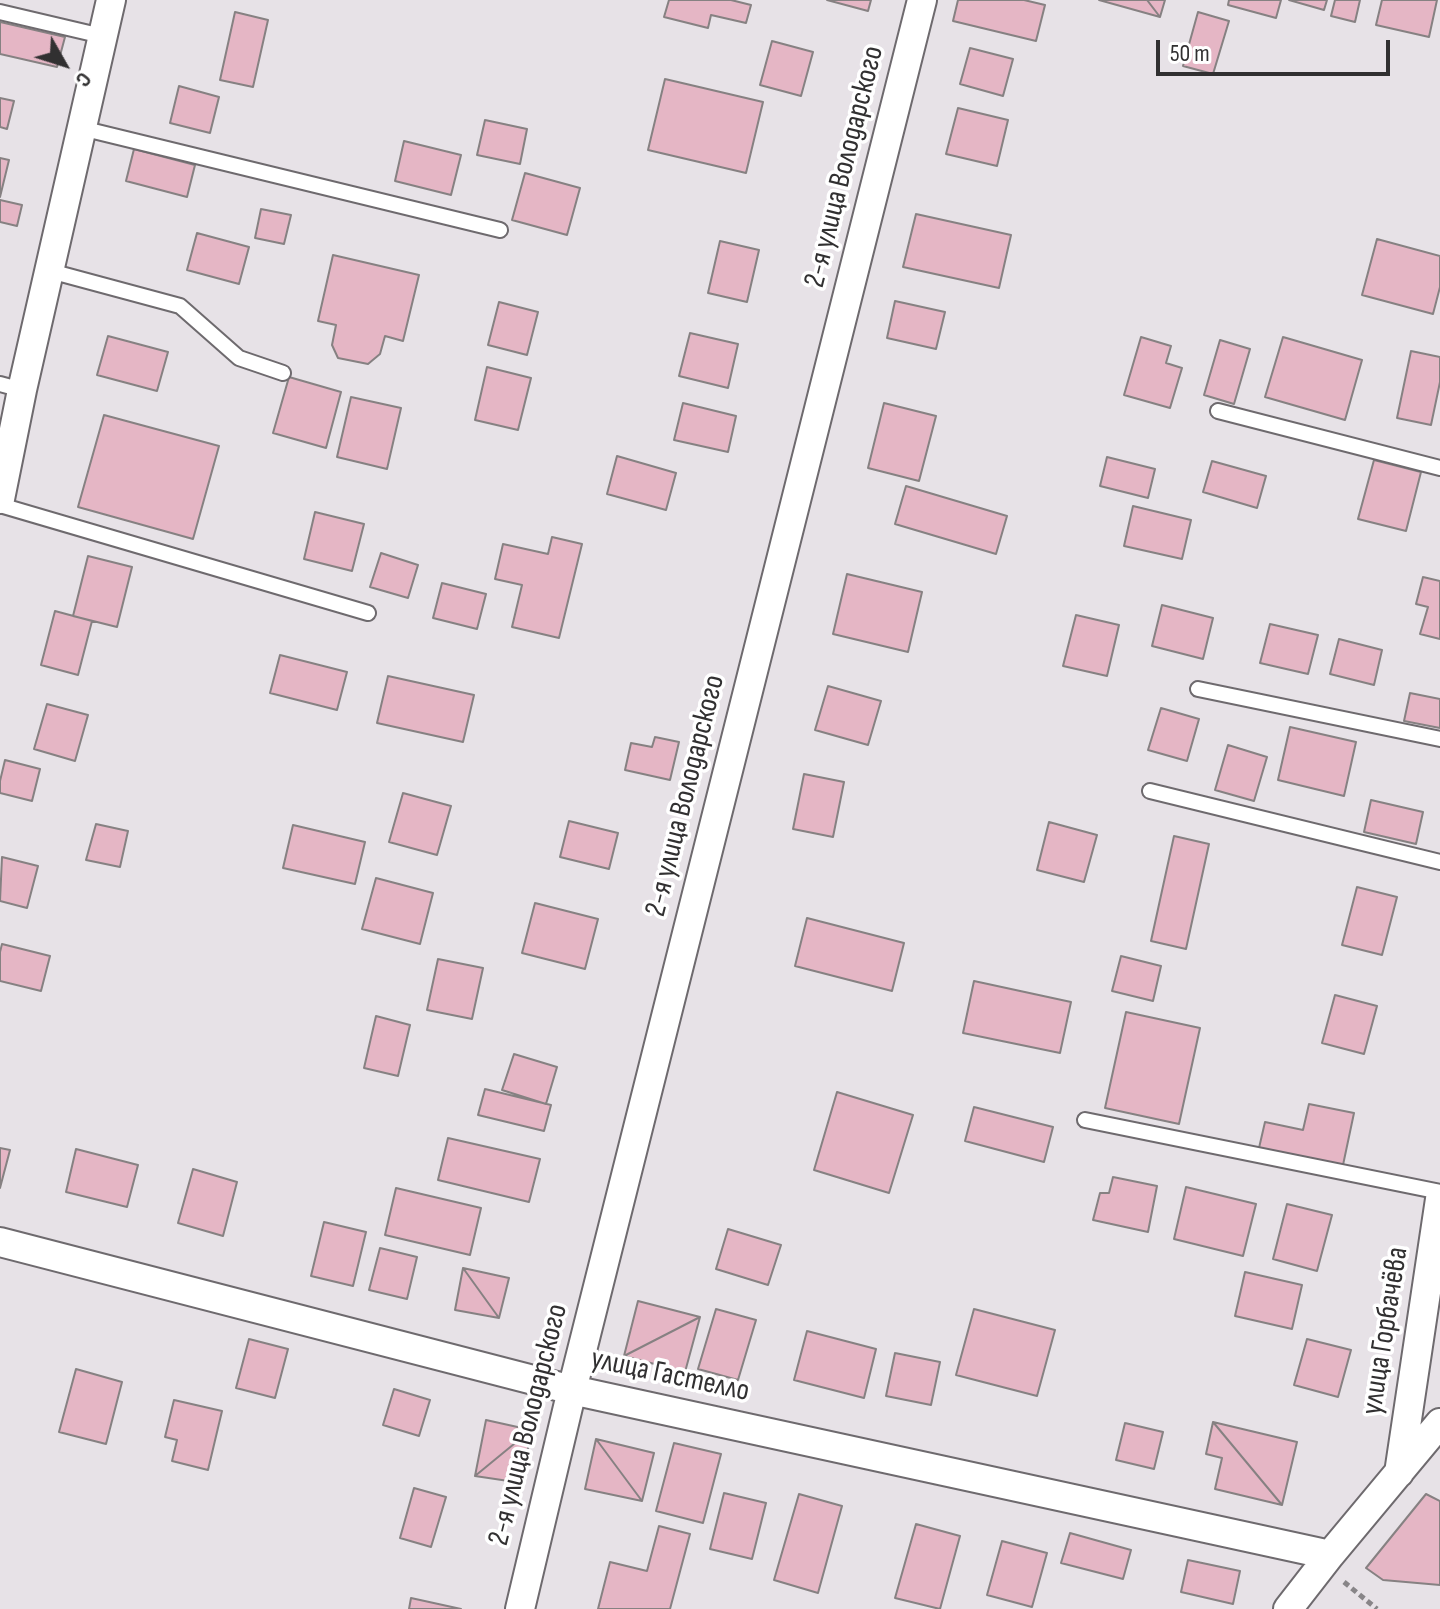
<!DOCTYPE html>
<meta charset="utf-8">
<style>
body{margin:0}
#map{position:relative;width:1440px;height:1609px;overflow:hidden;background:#e7e2e7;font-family:"Sofia Sans Condensed",sans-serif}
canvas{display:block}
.north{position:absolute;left:24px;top:24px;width:80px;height:80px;-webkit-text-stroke:6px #fff;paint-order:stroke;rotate:129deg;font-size:22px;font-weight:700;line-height:32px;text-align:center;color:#313031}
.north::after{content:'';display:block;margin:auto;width:28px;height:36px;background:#313031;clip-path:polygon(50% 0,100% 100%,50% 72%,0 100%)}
.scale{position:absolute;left:1156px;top:40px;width:234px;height:36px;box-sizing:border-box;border:4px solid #313031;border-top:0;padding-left:10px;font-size:24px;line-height:28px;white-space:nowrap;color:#313031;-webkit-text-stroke:6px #fff;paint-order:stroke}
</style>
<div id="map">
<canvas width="1440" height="1609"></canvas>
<div class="north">С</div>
<div class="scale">50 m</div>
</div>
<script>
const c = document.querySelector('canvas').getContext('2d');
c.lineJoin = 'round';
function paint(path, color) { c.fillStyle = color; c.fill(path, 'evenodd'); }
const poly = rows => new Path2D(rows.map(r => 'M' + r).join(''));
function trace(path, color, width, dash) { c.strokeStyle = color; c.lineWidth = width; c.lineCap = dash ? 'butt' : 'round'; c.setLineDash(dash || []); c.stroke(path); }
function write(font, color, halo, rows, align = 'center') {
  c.font = font + ' "Sofia Sans Condensed",sans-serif'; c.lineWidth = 7; c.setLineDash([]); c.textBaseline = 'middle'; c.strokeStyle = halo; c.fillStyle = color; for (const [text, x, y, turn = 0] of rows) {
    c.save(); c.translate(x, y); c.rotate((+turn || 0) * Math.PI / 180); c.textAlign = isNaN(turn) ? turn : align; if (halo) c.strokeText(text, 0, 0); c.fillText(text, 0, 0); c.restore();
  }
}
const building = poly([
 [669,0,731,0,751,5,746,23,711,15,708,28,664,17,669,0],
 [827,0,871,0,868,11,827,0],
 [958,0,1024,0,1045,5,1036,41,953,21,958,0],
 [1099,0,1147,0,1160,17,1099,0],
 [1147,0,1165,0,1160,17,1147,0],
 [1229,0,1281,0,1276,18,1228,5,1229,0],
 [1289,0,1327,0,1324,10,1289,0],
 [1335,0,1360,0,1355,22,1331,16,1335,0],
 [1382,0,1437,0,1429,37,1376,25,1382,0],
 [235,12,268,20,253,87,220,80,235,12],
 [1198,12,1229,21,1213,74,1183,66,1198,12],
 [0,22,65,37,57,67,0,54,0,22],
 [772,41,813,52,801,96,760,85,772,41],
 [970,48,1013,59,1003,96,960,84,970,48],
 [665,79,763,102,746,173,648,150,665,79],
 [179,86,219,97,210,133,170,123,179,86],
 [0,98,14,101,7,129,0,127,0,98],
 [958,108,1008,120,997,166,946,154,958,108],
 [485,120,527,129,520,164,477,155,485,120],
 [404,141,461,155,451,195,395,181,404,141],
 [134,149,195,165,187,197,126,181,134,149],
 [0,158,9,160,0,197,0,158],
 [525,173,580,188,567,235,512,220,525,173],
 [0,200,22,205,17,226,0,222,0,200],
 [261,209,291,215,284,244,255,238,261,209],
 [916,214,1011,235,999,288,903,267,916,214],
 [197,233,249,247,239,284,187,270,197,233],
 [1377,239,1440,256,1440,287,1433,314,1362,295,1377,239],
 [720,241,759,250,747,302,708,293,720,241],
 [333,255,419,275,403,341,385,336,380,354,368,364,338,358,332,345,336,325,318,321,333,255],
 [895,301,945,312,936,349,887,338,895,301],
 [499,302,538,312,527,355,488,345,499,302],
 [690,333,738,344,728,388,679,376,690,333],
 [108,336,168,352,157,391,97,375,108,336],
 [1141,337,1171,346,1166,363,1182,368,1170,408,1124,395,1141,337],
 [1283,337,1362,360,1345,420,1265,397,1283,337],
 [1220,340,1250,349,1234,404,1204,395,1220,340],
 [1411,351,1440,357,1440,382,1431,425,1397,418,1411,351],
 [487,367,531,378,518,430,475,420,487,367],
 [289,377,341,392,326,448,273,433,289,377],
 [351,397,401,408,387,469,337,457,351,397],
 [683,403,736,416,728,452,674,440,683,403],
 [884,403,936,416,919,481,868,468,884,403],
 [104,415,219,446,193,539,78,507,104,415],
 [617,456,676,473,666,510,607,494,617,456],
 [1107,457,1155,469,1148,498,1100,486,1107,457],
 [1374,460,1421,472,1406,531,1358,519,1374,460],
 [1212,461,1266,476,1257,508,1203,492,1212,461],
 [906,486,1007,516,996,554,895,524,906,486],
 [1133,506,1191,520,1182,559,1124,546,1133,506],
 [315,512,364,524,352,571,304,559,315,512],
 [552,537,582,544,559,638,512,627,522,585,495,579,503,544,548,554,552,537],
 [381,553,418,565,408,598,370,587,381,553],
 [88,556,132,567,117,627,73,616,88,556],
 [847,574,922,592,908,652,833,634,847,574],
 [1423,577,1440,581,1440,639,1420,634,1428,607,1416,604,1423,577],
 [442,583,486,594,477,629,433,618,442,583],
 [1162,605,1213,618,1203,659,1152,646,1162,605],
 [55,611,92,621,78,675,41,665,55,611],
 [1076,615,1119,625,1107,676,1063,666,1076,615],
 [1270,624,1318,635,1308,674,1260,663,1270,624],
 [1339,639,1382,650,1374,685,1330,674,1339,639],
 [280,655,347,672,337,710,270,693,280,655],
 [388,676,474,695,463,742,377,723,388,676],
 [828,686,881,701,868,745,815,730,828,686],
 [1410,693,1440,699,1440,728,1404,721,1410,693],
 [47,704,88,715,75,761,34,749,47,704],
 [1161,708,1199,719,1187,761,1148,750,1161,708],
 [1290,727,1356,742,1344,796,1278,780,1290,727],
 [655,737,679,742,670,780,625,770,631,743,652,747,655,737],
 [1228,745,1267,757,1254,801,1215,790,1228,745],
 [5,760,40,769,32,801,0,793,0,781,5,760],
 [804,774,844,782,833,837,793,829,804,774],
 [403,793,451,806,437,855,389,842,403,793],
 [1371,800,1423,812,1416,844,1364,832,1371,800],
 [569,821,618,833,609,869,560,857,569,821],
 [1049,822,1097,835,1084,882,1037,870,1049,822],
 [96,824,128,831,120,867,86,860,96,824],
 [293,825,365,842,355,884,283,868,293,825],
 [1174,836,1209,844,1186,949,1151,941,1174,836],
 [2,857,38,866,27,908,0,901,2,857],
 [376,878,433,893,420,944,362,929,376,878],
 [1357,887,1397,897,1382,955,1342,945,1357,887],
 [535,903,598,919,585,969,522,953,535,903],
 [807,918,904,943,892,991,795,966,807,918],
 [2,944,50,956,41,991,0,981,0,952,2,944],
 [1121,956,1161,966,1153,1001,1112,991,1121,956],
 [438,959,483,968,472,1019,427,1010,438,959],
 [974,981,1071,1002,1060,1053,963,1033,974,981],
 [1335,995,1377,1006,1364,1054,1322,1043,1335,995],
 [1126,1012,1200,1028,1179,1124,1105,1108,1126,1012],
 [376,1016,410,1025,398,1076,364,1068,376,1016],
 [514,1054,557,1067,546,1104,502,1090,514,1054],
 [485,1089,551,1105,544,1131,478,1115,485,1089],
 [837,1092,913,1115,889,1193,814,1170,837,1092],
 [1309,1104,1354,1113,1343,1165,1259,1148,1265,1122,1303,1130,1309,1104],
 [974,1107,1053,1127,1044,1162,965,1141,974,1107],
 [448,1138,540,1159,529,1202,438,1180,448,1138],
 [0,1148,10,1150,0,1188,0,1148],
 [76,1149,138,1165,127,1207,66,1192,76,1149],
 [193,1169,237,1182,223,1236,178,1223,193,1169],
 [1113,1177,1157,1186,1148,1232,1093,1220,1100,1193,1109,1193,1113,1177],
 [1186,1187,1256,1204,1243,1256,1174,1239,1186,1187],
 [396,1188,481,1208,470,1255,385,1235,396,1188],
 [1287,1204,1332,1215,1317,1271,1273,1259,1287,1204],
 [324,1222,366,1232,353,1286,311,1276,324,1222],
 [728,1229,781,1245,768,1285,716,1269,728,1229],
 [380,1248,417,1257,407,1299,369,1290,380,1248],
 [463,1268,509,1278,499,1318,463,1268],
 [463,1268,499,1318,455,1310,463,1268],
 [1245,1272,1302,1285,1292,1329,1235,1316,1245,1272],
 [638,1301,700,1317,624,1356,638,1301],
 [716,1309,756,1320,738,1380,698,1369,716,1309],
 [974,1309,1055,1330,1037,1396,956,1375,974,1309],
 [700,1317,685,1372,624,1356,700,1317],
 [807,1331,876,1349,864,1398,794,1380,807,1331],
 [249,1339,288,1349,275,1398,236,1388,249,1339],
 [1307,1339,1351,1350,1338,1397,1294,1385,1307,1339],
 [895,1353,940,1362,931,1405,886,1396,895,1353],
 [76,1369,122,1382,106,1444,59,1432,76,1369],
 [394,1389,430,1400,419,1436,383,1425,394,1389],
 [174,1400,222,1411,208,1470,172,1461,177,1440,165,1437,174,1400],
 [486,1420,531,1430,475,1476,486,1420],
 [1213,1422,1297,1442,1282,1505,1213,1422],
 [1213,1422,1282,1505,1215,1489,1222,1458,1206,1454,1213,1422],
 [1125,1423,1163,1432,1154,1469,1116,1460,1125,1423],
 [531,1430,522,1483,475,1476,531,1430],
 [596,1439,642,1501,585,1489,596,1439],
 [596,1439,654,1453,642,1501,596,1439],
 [674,1443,721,1454,703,1523,656,1511,674,1443],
 [414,1488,446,1497,431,1547,400,1538,414,1488],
 [724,1493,766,1503,752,1559,710,1549,724,1493],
 [799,1494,842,1506,818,1593,774,1580,799,1494],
 [1426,1494,1440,1501,1440,1585,1383,1580,1366,1568,1426,1494],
 [916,1524,960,1536,940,1609,895,1598,916,1524],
 [659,1526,690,1534,670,1609,598,1609,610,1562,647,1571,659,1526],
 [1070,1533,1131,1550,1123,1579,1061,1563,1070,1533],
 [1002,1541,1047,1553,1032,1607,987,1595,1002,1541],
 [1188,1560,1240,1571,1233,1604,1181,1592,1188,1560],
 [411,1598,461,1609,409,1609,411,1598]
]);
paint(building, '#e5b6c5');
trace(building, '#868182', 2);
const lane = poly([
 [0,12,102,36],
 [81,128,500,230],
 [50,271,180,306,239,358,283,373],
 [0,384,22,390],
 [1218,411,1440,468],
 [0,505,368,613],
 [1198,689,1440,739],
 [1150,791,1440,862],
 [1085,1120,1440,1192]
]);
const street = poly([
 [0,499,22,390,111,0],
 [0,1242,572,1390,1330,1555],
 [1399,1473,1440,1199],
 [520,1609,572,1390,922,0],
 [1288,1609,1330,1555,1440,1423]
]);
trace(lane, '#6e6a6e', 18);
trace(street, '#6e6a6e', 32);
trace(poly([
 [1344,1582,1377,1609]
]), '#888588', 5, [6, 4]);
trace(lane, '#fff', 14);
trace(street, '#fff', 28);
write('30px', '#313031', '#fff', [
 ["2-я улица Володарского",845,167,-76],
 ["2-я улица Володарского",686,796,-76],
 ["улица Горбачёва",1386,1331,-81],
 ["улица Гастелло",670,1376,12],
 ["2-я улица Володарского",529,1425,-76]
]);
</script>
